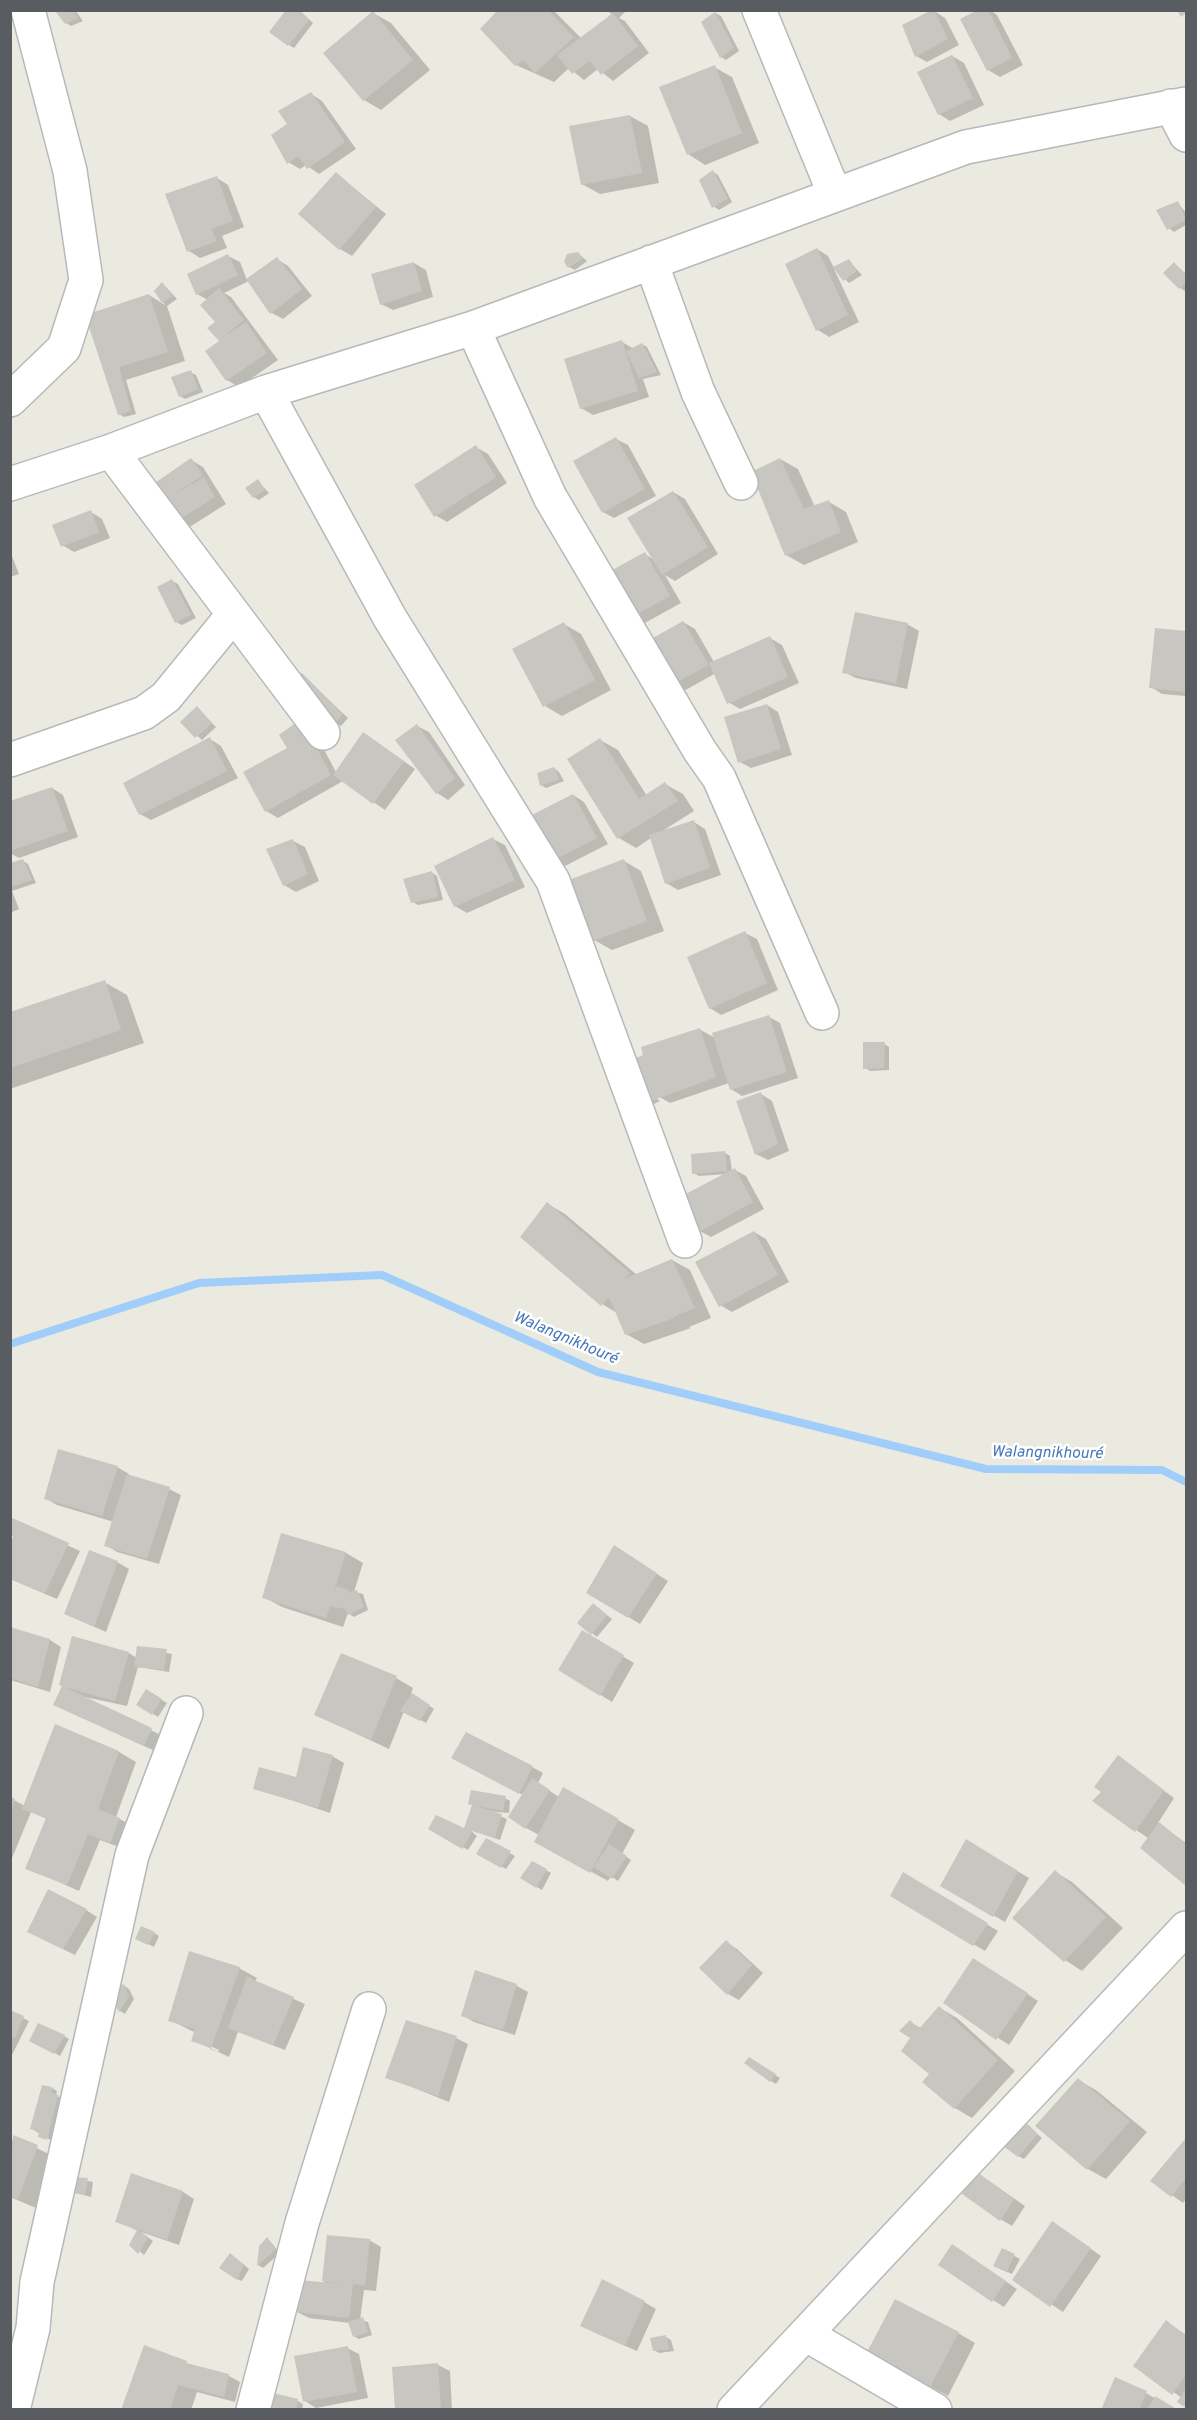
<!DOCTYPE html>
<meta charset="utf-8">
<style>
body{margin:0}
#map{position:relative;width:1197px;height:2420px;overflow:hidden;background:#ebeae0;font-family:Overpass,sans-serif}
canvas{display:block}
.frame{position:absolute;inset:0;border:12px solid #595c61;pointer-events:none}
</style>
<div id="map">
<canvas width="1197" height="2420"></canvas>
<div class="frame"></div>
</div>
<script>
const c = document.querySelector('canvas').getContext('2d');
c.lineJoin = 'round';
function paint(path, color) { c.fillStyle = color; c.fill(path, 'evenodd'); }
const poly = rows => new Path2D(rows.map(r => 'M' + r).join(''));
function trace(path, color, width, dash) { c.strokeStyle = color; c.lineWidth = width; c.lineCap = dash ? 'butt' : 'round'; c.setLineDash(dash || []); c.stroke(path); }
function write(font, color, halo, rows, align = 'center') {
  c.font = font + ' Overpass,sans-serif'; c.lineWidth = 5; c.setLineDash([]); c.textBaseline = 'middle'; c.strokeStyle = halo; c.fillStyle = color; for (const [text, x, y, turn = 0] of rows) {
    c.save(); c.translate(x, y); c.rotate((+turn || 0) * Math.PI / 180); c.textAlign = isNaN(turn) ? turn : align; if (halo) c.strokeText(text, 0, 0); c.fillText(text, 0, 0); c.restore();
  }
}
paint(poly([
 [61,10,75,10,83,21,71,26,66,23],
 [299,10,313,23,294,48,289,45],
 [501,10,553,10,582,39,613,15,606,10,627,10,619,18,625,21,649,53,613,81,598,69,584,80,569,68,554,82,516,65],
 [982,10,990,10,997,15,1023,65,1000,77,988,70],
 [934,11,945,18,959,45,927,62,916,56],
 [373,13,391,23,430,70,381,110,364,100],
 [715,13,721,16,739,51,726,60,721,57],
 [952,56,964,63,984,105,950,121,939,114],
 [714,67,732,77,759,143,705,165,688,154],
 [311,94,322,101,356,149,319,174,306,165,300,169,288,162,289,124],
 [630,116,648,126,659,183,600,194,582,184],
 [713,172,718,175,732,202,719,210,713,206],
 [336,174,386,214,352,256,340,249,300,214],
 [217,178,228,185,244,227,222,236,227,248,200,258,189,251],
 [1178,203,1186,213,1186,225,1174,232,1169,228],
 [817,249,828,256,834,268,849,261,862,275,849,283,834,269,859,322,829,337,818,330],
 [578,253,587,261,575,270,569,267],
 [228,256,240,262,247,280,277,259,288,266,312,296,283,319,272,313,249,281,224,293,231,297,278,360,239,387,227,380,207,351,221,341,208,300,197,294],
 [414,263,426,270,433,297,393,310,381,304],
 [1175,264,1186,274,1185,291,1180,288],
 [163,284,177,299,167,306,185,361,126,380,136,414,124,417,119,414,87,315,149,295,165,305,156,291],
 [622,342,634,349,642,344,647,347,661,375,643,379,649,397,593,415,581,408],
 [190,372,196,375,203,392,185,399,180,396],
 [616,439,628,445,656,496,614,518,603,512],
 [476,447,488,454,507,483,447,522,435,515],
 [780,459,798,469,815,507,829,502,846,512,858,542,804,565,786,555],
 [191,460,203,467,226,504,188,528,164,504],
 [258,481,269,493,259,500,254,497],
 [673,492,685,499,718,554,675,581,665,575,681,603,643,624,631,617,645,554,654,560],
 [91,512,102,519,110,538,74,552,62,545],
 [10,551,19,574,10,577],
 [172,581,178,584,196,618,182,625,176,622],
 [683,622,695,629,714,662,770,638,782,645,799,683,740,709,728,702,716,673,682,692,670,685],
 [564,624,581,634,611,690,562,716,545,706],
 [907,624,919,631,907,689,856,678,844,672],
 [1157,629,1186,633,1186,696,1162,694,1151,687],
 [302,675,348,718,341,726,335,723],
 [767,705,778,712,792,755,751,768,740,762],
 [197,708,216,727,202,740,182,722],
 [417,726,429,732,465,785,448,800,437,793],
 [210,739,221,746,238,778,151,820,140,814],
 [600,740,618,750,647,796,665,784,683,794,694,811,664,830,694,822,705,829,721,875,678,890,666,883,651,838,636,848,619,838,569,759],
 [375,741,415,769,385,810,343,781,278,818,266,811,290,748,321,744,336,772],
 [554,768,559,772,564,781,546,788,541,785],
 [52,788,63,795,78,837,19,858,10,853,10,803],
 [573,795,584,802,608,844,563,867,551,861],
 [493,839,505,845,525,887,467,913,455,906],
 [293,841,305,847,319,881,296,892,284,885],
 [23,861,28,864,36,883,12,891,19,909,10,913,10,865],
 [624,861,641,871,664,931,612,950,594,940],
 [431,872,437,876,443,900,418,905,413,902],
 [745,933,757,939,778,990,721,1015,710,1008],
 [104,982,127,995,144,1043,10,1089,10,1014],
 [769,1017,780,1023,798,1078,742,1096,731,1089,729,1083,670,1103,651,1092,650,1095,660,1101,650,1106,644,1103,631,1062,643,1057,646,1059,642,1048,699,1029,715,1038,714,1034],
 [884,1044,889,1047,889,1070,870,1071,865,1068],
 [761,1094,772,1101,789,1151,768,1160,756,1154],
 [725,1153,730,1156,732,1171,735,1170,746,1176,764,1209,711,1237,700,1231,727,1174,699,1176,694,1173],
 [548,1204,565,1214,637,1275,672,1260,690,1270,711,1318,689,1327,691,1328,644,1344,626,1334,617,1313,602,1304],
 [754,1232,766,1239,789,1282,732,1312,720,1305],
 [117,1467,129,1474,128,1476,169,1489,181,1495,159,1564,117,1552,106,1545,114,1522,57,1505,45,1498],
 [10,1519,80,1551,57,1599,10,1579,10,1548,15,1537,10,1535],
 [282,1534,346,1553,363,1563,354,1592,363,1594,368,1610,354,1617,348,1613,343,1627,282,1607,264,1597],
 [626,1554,668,1581,640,1624,588,1592],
 [117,1562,129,1569,106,1632,66,1614],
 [598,1608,612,1619,597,1637,579,1623],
 [10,1629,50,1640,61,1647,50,1692,10,1680],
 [582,1632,634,1663,612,1702,560,1670],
 [138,1648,172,1654,169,1672,138,1667,127,1706,80,1696,163,1736,155,1751,67,1711,63,1686,129,1653,137,1658],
 [396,1678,413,1688,411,1694,434,1709,426,1723,404,1711,389,1749,316,1715],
 [146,1691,167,1703,158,1717,138,1704],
 [56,1726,119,1752,136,1762,116,1817,131,1825,122,1848,100,1840,79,1891,27,1868,47,1819,31,1812,10,1863,10,1798,25,1806],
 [332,1756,344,1763,330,1813,255,1788,297,1779],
 [1118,1757,1174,1798,1158,1823,1186,1843,1186,1884,1142,1847,1148,1838,1094,1801,1103,1792],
 [464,1764,532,1767,543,1773,538,1783,559,1797,564,1789,635,1830,622,1854,631,1860,618,1881,611,1876,608,1881,536,1841,539,1835,526,1828,523,1795],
 [505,1798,510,1801,509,1813,488,1811,507,1819,500,1840,470,1830,477,1836,468,1850,430,1829,465,1830,473,1805,470,1803],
 [486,1840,515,1856,506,1869,478,1854],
 [967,1841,1029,1878,1005,1922,942,1885],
 [533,1863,551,1873,542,1890,522,1878],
 [1055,1872,1072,1882,1123,1928,1082,1971,1065,1960],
 [904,1874,998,1931,985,1951,892,1896],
 [86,1910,97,1917,75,1955,40,1938],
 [154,1933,159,1936,154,1947,142,1941],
 [726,1942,737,1949,763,1973,739,2000,728,1994],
 [985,1966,1038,2001,1009,2045,946,2003],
 [239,1968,257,1978,255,1982,305,2004,285,2050,238,2032,229,2057,193,2040,196,2033,170,2020],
 [210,2046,219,2050,218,2052,210,2049],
 [476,1972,517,1986,528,1992,515,2035,474,2022,462,2015],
 [123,1985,129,1989,134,1999,125,2014,120,2011,110,1993],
 [940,2008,957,2018,1015,2071,972,2118,955,2108,931,2074,912,2038,910,2022,922,2029],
 [10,2012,29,2021,10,2059],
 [64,2036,69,2039,60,2056,31,2040],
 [456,2038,468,2044,449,2102,387,2077],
 [749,2059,780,2078,776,2084,771,2081],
 [1078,2080,1096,2090,1147,2132,1106,2179,1088,2169,1038,2126],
 [52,2088,57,2091,56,2095,62,2099,52,2141,32,2129],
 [1021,2120,1042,2138,1024,2159,1018,2156],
 [14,2137,55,2157,36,2208,10,2197,10,2146],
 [1185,2141,1186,2199,1183,2203,1152,2181],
 [132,2175,183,2192,194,2199,179,2245,141,2232,153,2241,144,2255,131,2244,138,2231,117,2221],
 [74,2178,93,2182,91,2197,73,2192],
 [989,2181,1025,2206,1012,2226,1000,2219],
 [1064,2230,1101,2256,1063,2312,1014,2280],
 [328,2236,369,2240,381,2247,376,2291,364,2290,360,2320,368,2322,372,2335,359,2339,354,2336,350,2323,309,2318,297,2312,324,2284],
 [268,2239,280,2253,263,2268,258,2265,260,2247],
 [1003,2250,1020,2259,1012,2274,1000,2269],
 [964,2253,1017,2289,1004,2307,993,2300],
 [236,2258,249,2269,242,2281,237,2279],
 [644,2302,656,2309,637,2351,593,2332],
 [1167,2322,1186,2335,1186,2406,1179,2402,1182,2398,1135,2365],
 [958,2333,975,2343,948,2396,886,2363],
 [666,2337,671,2340,674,2351,659,2353,654,2350],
 [347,2348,359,2354,368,2398,316,2408,305,2401],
 [186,2363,229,2376,240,2382,235,2402,197,2392,191,2410,123,2410],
 [438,2365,450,2371,452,2410,397,2410],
 [1146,2393,1175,2410,1102,2410],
 [274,2394,298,2401,303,2404,302,2410,269,2410]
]), '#0003');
trace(poly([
 [10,1344,199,1283,382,1275,598,1372,986,1469,1162,1470,1186,1482]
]), '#a1cdfa', 8);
paint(poly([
 [58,10,73,10,78,18,65,24,56,12],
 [286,10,299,10,309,20,288,46,269,32],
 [498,10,548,10,574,37,535,73,523,60,515,66,480,29],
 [932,10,934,10,948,39,915,57,902,25],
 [978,10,988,10,1012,58,987,71,960,19],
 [1177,10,1186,10,1186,13,1181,17],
 [373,11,413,60,363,101,323,53],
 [715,12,734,48,720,58,701,22],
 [613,13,638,46,601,75,590,61,572,74,557,55],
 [952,55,973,98,938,115,917,72],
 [715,65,742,133,687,155,659,87],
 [311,92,345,142,307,169,298,156,287,164,271,135,287,124,278,111],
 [630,115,642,173,581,185,569,126],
 [713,170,728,199,712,208,699,180],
 [336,172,376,207,339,250,298,214],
 [217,176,233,221,211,229,217,241,187,252,165,194],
 [1178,201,1186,220,1167,230,1156,210],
 [817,248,848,315,816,331,785,264],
 [578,252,583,258,568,268,564,262,567,254],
 [228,254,238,275,196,295,187,274],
 [277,257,302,289,270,314,246,279],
 [849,259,857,271,843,281,833,267],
 [414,262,422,291,380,305,371,274],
 [1174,262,1186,276,1186,282,1179,289,1163,273],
 [162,282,172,296,162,303,154,291],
 [219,288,244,320,222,338,246,322,267,353,226,381,205,351,219,341,207,328,215,322,200,305],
 [149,294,168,352,119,367,131,411,118,415,85,315],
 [622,340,638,391,580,409,564,359],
 [642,343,657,372,639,378,626,351],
 [191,370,198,389,179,397,171,377],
 [616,437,645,489,602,513,573,461],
 [476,445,496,477,434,517,414,485],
 [191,458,203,475,172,496,204,477,215,497,175,522,152,485],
 [780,458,804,509,829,500,841,532,785,556,751,472],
 [258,479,265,490,253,498,245,488],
 [673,491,708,547,662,575,627,518],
 [91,510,99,532,61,547,52,525],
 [645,552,670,596,630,618,605,574],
 [172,579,191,615,175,623,157,587],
 [855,612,908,623,896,683,842,673],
 [683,621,709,665,669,686,644,643],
 [564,622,595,680,543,707,512,649],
 [1155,628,1186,631,1186,692,1149,688],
 [770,636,788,677,727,704,709,663],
 [302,673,343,714,334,724,293,682],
 [767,704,781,749,738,763,724,717],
 [197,706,212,723,195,738,180,722],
 [301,719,331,775,265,812,243,772,287,748,279,735],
 [417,724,455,778,436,794,395,740],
 [363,732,404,761,373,804,333,775],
 [210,737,227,771,139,815,123,783],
 [600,738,639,799,665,782,678,801,617,839,567,759],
 [554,767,559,779,540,786,537,773],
 [52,787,68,831,10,851,10,801],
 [573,794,597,838,550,862,526,818],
 [694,820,710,868,665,884,649,835],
 [493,837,515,880,454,907,434,866],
 [293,839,308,874,283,886,266,849],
 [23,859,32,880,10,887,10,863],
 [624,859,647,921,593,941,569,880],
 [432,871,438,897,411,903,403,879],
 [745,931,767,983,709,1009,687,957],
 [105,980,121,1030,10,1068,10,1012],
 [769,1015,787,1072,730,1090,712,1033],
 [700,1028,716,1077,643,1104,629,1061,643,1055,641,1047],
 [863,1042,885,1042,884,1068,863,1069],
 [761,1092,778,1144,755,1155,736,1101],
 [725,1151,727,1171,692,1174,691,1154],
 [735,1168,753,1202,699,1232,680,1197],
 [547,1202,630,1273,624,1279,672,1259,695,1308,673,1317,674,1318,625,1335,609,1297,601,1306,520,1237],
 [754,1231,778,1275,719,1307,695,1262],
 [58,1449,118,1466,102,1516,44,1499],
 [127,1474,170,1487,147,1559,104,1546],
 [10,1517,69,1543,45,1593,10,1579,10,1544,14,1535,10,1534],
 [281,1533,346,1552,334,1592,337,1586,349,1590,348,1593,357,1590,364,1607,348,1615,345,1609,330,1606,326,1618,262,1598],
 [614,1545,657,1573,628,1618,586,1593],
 [89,1550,118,1561,94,1627,64,1614],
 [593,1603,607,1615,591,1635,577,1623],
 [10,1627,50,1639,38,1687,10,1678],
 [582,1630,624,1655,600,1696,558,1670],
 [72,1636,129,1652,115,1701,64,1687,152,1728,144,1746,53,1705,62,1686,59,1685],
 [137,1646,167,1649,164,1670,134,1667],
 [341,1653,397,1676,371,1740,314,1715],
 [146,1689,162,1699,152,1715,136,1705],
 [412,1693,430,1705,420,1721,400,1711],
 [55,1724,119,1751,98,1809,120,1818,110,1843,88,1834,67,1885,25,1869,46,1818,22,1809],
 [466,1732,533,1766,519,1794,451,1758],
 [303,1747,333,1755,318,1808,253,1789,259,1767,296,1777],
 [1118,1755,1164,1790,1135,1832,1092,1801,1101,1792,1094,1787],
 [532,1778,550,1790,525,1829,508,1817],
 [563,1787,619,1819,590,1873,534,1842],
 [471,1790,506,1796,503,1811,472,1805,502,1814,495,1838,465,1829,472,1832,462,1849,428,1829,436,1815,464,1828,472,1805,468,1804],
 [10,1797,15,1799,11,1811,10,1811],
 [1159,1822,1186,1844,1186,1886,1140,1848],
 [486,1838,511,1851,501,1868,476,1854],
 [966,1839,1018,1871,993,1917,940,1886],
 [609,1844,627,1856,612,1879,594,1867],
 [532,1861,547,1869,536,1888,520,1878],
 [1055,1870,1106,1917,1064,1962,1012,1918],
 [903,1872,988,1923,973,1946,890,1896],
 [48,1889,87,1909,63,1949,27,1932],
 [141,1926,155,1932,148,1945,135,1939],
 [726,1940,752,1965,727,1995,699,1968],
 [189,1951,240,1967,211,2048,191,2041,195,2029,168,2021],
 [973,1958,1028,1993,996,2040,943,2003],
 [475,1970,517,1984,503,2030,461,2016],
 [247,1977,294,1997,273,2045,228,2028],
 [124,1984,129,1996,119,2012,108,1992],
 [939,2006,998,2060,954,2109,922,2082,929,2074,901,2051,910,2038,899,2031,910,2020,919,2029],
 [10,2010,24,2016,15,2038,10,2036],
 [406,2020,457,2036,438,2096,385,2078],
 [38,2023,65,2035,54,2054,29,2041],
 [749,2057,776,2074,770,2082,744,2063],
 [1078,2078,1130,2121,1087,2170,1035,2126],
 [42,2085,52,2087,51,2092,58,2095,47,2140,38,2137,39,2131,30,2129],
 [1021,2118,1038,2134,1018,2157,999,2143],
 [13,2135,38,2145,18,2199,10,2196],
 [1185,2139,1186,2178,1171,2197,1150,2181],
 [977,2172,1014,2199,1000,2221,962,2194],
 [131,2173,183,2191,167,2240,115,2222],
 [72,2177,88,2178,85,2195,72,2193],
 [1052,2221,1091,2248,1050,2307,1012,2280],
 [137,2230,148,2237,138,2254,129,2245],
 [327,2235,370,2239,365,2285,353,2284,349,2318,296,2312,298,2280,343,2284,322,2281],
 [267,2237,276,2249,257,2266,259,2246],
 [952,2244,1006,2281,992,2302,938,2265],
 [1002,2248,1015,2254,1007,2272,993,2266],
 [230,2253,244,2265,237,2280,219,2268],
 [602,2279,645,2301,625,2346,580,2326],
 [895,2299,959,2332,930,2387,866,2354],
 [363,2317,368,2332,353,2337,348,2322],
 [1166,2320,1186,2336,1186,2375,1172,2395,1133,2366],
 [666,2335,669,2349,653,2351,650,2338],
 [144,2345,187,2361,186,2363,229,2374,224,2397,178,2385,170,2410,121,2410],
 [348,2346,357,2392,303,2402,294,2356],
 [438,2363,441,2410,395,2410,392,2367],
 [1115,2377,1147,2391,1139,2410,1101,2410],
 [1186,2388,1186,2408,1177,2402],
 [273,2393,298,2399,296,2410,268,2410],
 [1155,2396,1178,2410,1147,2410]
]), '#c8c6c0');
const minor = poly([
 [759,10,835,195],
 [1171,106,1186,135],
 [651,262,698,392,741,483],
 [473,328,550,497,700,751,719,778,822,1013],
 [266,392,390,618,553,881,685,1241],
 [10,400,64,348,86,280,70,171,28,10],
 [111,451,323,733],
 [10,484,111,451,266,392,473,328,966,147,1186,104],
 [10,760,144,713,166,697,233,615],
 [807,2335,935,2410],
 [13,2410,33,2328,37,2282,132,1855,186,1713],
 [253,2410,302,2223,369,2009],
 [734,2410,1186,1928]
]);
trace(minor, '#b6b8bc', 36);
trace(minor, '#fff', 33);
write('italic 16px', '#4677bb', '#fff', [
 ["Walangnikhouré",565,1339,23],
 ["Walangnikhouré",1047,1454,1]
]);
</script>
